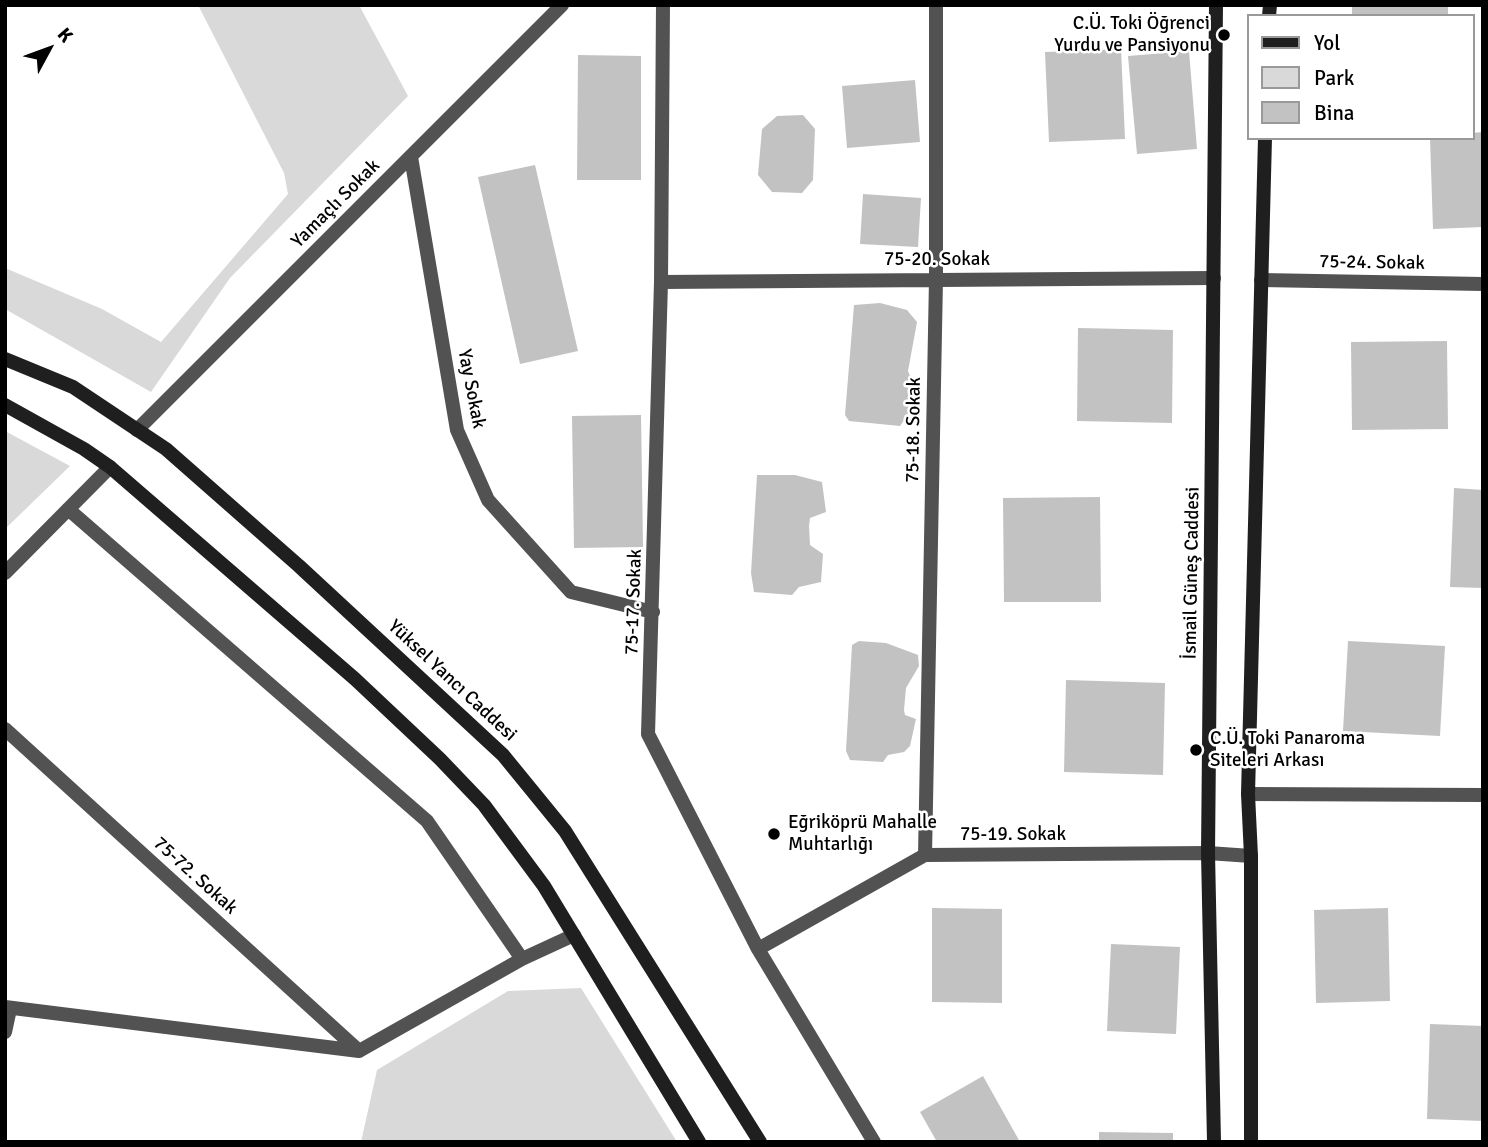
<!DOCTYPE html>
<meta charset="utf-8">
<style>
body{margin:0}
#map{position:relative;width:1488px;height:1147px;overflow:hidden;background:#fff;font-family:Signika,sans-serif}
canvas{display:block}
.frame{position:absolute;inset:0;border:7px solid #000;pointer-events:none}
.legend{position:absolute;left:1247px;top:14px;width:228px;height:126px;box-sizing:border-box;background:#fff;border:2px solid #999;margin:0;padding:9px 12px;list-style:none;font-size:21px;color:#000}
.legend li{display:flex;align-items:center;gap:14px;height:35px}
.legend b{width:35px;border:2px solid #999}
.north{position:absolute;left:14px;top:14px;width:70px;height:70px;-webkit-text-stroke:5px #fff;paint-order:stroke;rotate:49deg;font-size:19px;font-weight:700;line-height:28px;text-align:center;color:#000}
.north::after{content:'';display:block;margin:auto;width:24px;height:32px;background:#000;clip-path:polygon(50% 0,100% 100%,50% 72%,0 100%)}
</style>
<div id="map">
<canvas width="1488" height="1147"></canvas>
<div class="frame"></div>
<ul class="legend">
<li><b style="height:9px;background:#1f1f1f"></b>Yol</li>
<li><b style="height:19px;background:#d9d9d9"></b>Park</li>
<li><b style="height:19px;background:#c2c2c2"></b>Bina</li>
</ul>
<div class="north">K</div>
</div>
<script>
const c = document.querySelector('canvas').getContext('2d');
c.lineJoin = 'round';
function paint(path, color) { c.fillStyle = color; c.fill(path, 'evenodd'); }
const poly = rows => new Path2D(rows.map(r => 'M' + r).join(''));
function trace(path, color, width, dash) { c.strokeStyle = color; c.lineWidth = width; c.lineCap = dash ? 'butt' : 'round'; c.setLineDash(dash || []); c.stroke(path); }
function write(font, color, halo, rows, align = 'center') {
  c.font = font + ' Signika,sans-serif'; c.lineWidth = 5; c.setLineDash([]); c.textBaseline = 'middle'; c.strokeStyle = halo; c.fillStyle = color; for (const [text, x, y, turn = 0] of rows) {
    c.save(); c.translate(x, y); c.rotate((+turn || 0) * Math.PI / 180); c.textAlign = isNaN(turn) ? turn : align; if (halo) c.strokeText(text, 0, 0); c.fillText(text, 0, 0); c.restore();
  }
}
paint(poly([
 [198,5,359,5,408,96,230,278,151,392,5,309,5,268,102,309,161,342,288,194,284,173],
 [5,431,70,466,5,529],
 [581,988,677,1142,361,1142,377,1070,508,991]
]), '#d9d9d9');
paint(poly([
 [1352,5,1448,5,1448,16,1352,16],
 [1121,49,1125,139,1049,142,1045,52],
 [1189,51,1197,149,1137,154,1128,56],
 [578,55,641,56,641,180,577,180],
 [915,80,920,142,847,148,842,86],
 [803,115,815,129,813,180,802,193,772,192,758,175,762,129,777,116],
 [1483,132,1483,227,1433,229,1430,138,1472,138,1472,133],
 [535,165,578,351,520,364,478,177],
 [863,194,921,198,918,247,860,244],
 [880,303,907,310,917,322,908,371,915,389,914,406,900,426,849,421,845,415,854,305],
 [1078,328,1173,330,1172,423,1077,421],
 [1447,341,1448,429,1352,430,1351,342],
 [641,415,643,547,574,548,572,416],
 [757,475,795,475,822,482,826,512,810,518,809,526,810,545,823,554,821,582,799,587,792,595,754,592,751,573],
 [1454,488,1483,490,1483,588,1450,587],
 [1100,497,1101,602,1004,602,1003,498],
 [859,641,886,643,918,655,919,666,906,688,904,710,905,715,916,719,910,746,904,752,888,755,883,762,850,760,846,751,852,645],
 [1348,641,1445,646,1440,736,1343,731],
 [1066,680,1165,683,1163,775,1064,772],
 [932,908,1002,909,1002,1003,932,1002],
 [1388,908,1390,1001,1316,1003,1314,910],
 [1111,944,1180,947,1176,1034,1107,1031],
 [1430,1024,1483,1026,1483,1121,1427,1119],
 [983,1076,1020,1142,937,1142,920,1112],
 [1099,1132,1173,1133,1173,1142,1099,1142]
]), '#c2c2c2');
trace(poly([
 [663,5,661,282,648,734,758,949,874,1142],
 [411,157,457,430,488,500,571,592,653,612],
 [1261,280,1483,284],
 [661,282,1214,278],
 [137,430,562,5],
 [68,509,427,821,522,959],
 [5,573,110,467],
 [5,729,359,1051],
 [1248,794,1483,795],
 [925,855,936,279,936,5],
 [758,949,925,855,1208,853,1251,856],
 [5,1007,359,1051,522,959,574,935],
 [5,1032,10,1009]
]), '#525252', 14);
trace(poly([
 [1269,16,1270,5],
 [5,359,73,387,166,449,299,566,503,755,565,831,760,1142],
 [5,405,84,449,110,467,355,679,440,759,484,805,544,886,699,1142],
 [1214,1142,1208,853,1216,5],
 [1251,1142,1251,856,1248,794,1265,138]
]), '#1f1f1f', 14);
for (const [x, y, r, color] of [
 [1224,35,7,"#000"],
 [1196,750,7,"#000"],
 [774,834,7,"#000"]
]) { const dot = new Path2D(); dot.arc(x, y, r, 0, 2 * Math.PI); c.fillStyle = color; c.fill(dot); trace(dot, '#fff', 2.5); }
write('19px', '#000', '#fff', [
 ["C.Ü. Toki Öğrenci",1210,24,"right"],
 ["Yurdu ve Pansiyonu",1210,46,"right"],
 ["C.Ü. Toki Panaroma",1210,739],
 ["Siteleri Arkası",1210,761],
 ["Eğriköprü Mahalle",788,823],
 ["Muhtarlığı",788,845]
], 'left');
write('19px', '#000', '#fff', [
 ["Yamaçlı Sokak",336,204,-45],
 ["75-20. Sokak",937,260],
 ["75-24. Sokak",1372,263,1],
 ["Yay Sokak",471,389,79],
 ["75-18. Sokak",914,430,-89],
 ["İsmail Güneş Caddesi",1192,573,-89],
 ["75-17. Sokak",634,602,-88],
 ["Yüksel Yancı Caddesi",452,681,43],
 ["75-19. Sokak",1013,835],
 ["75-72. Sokak",195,876,42]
]);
</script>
